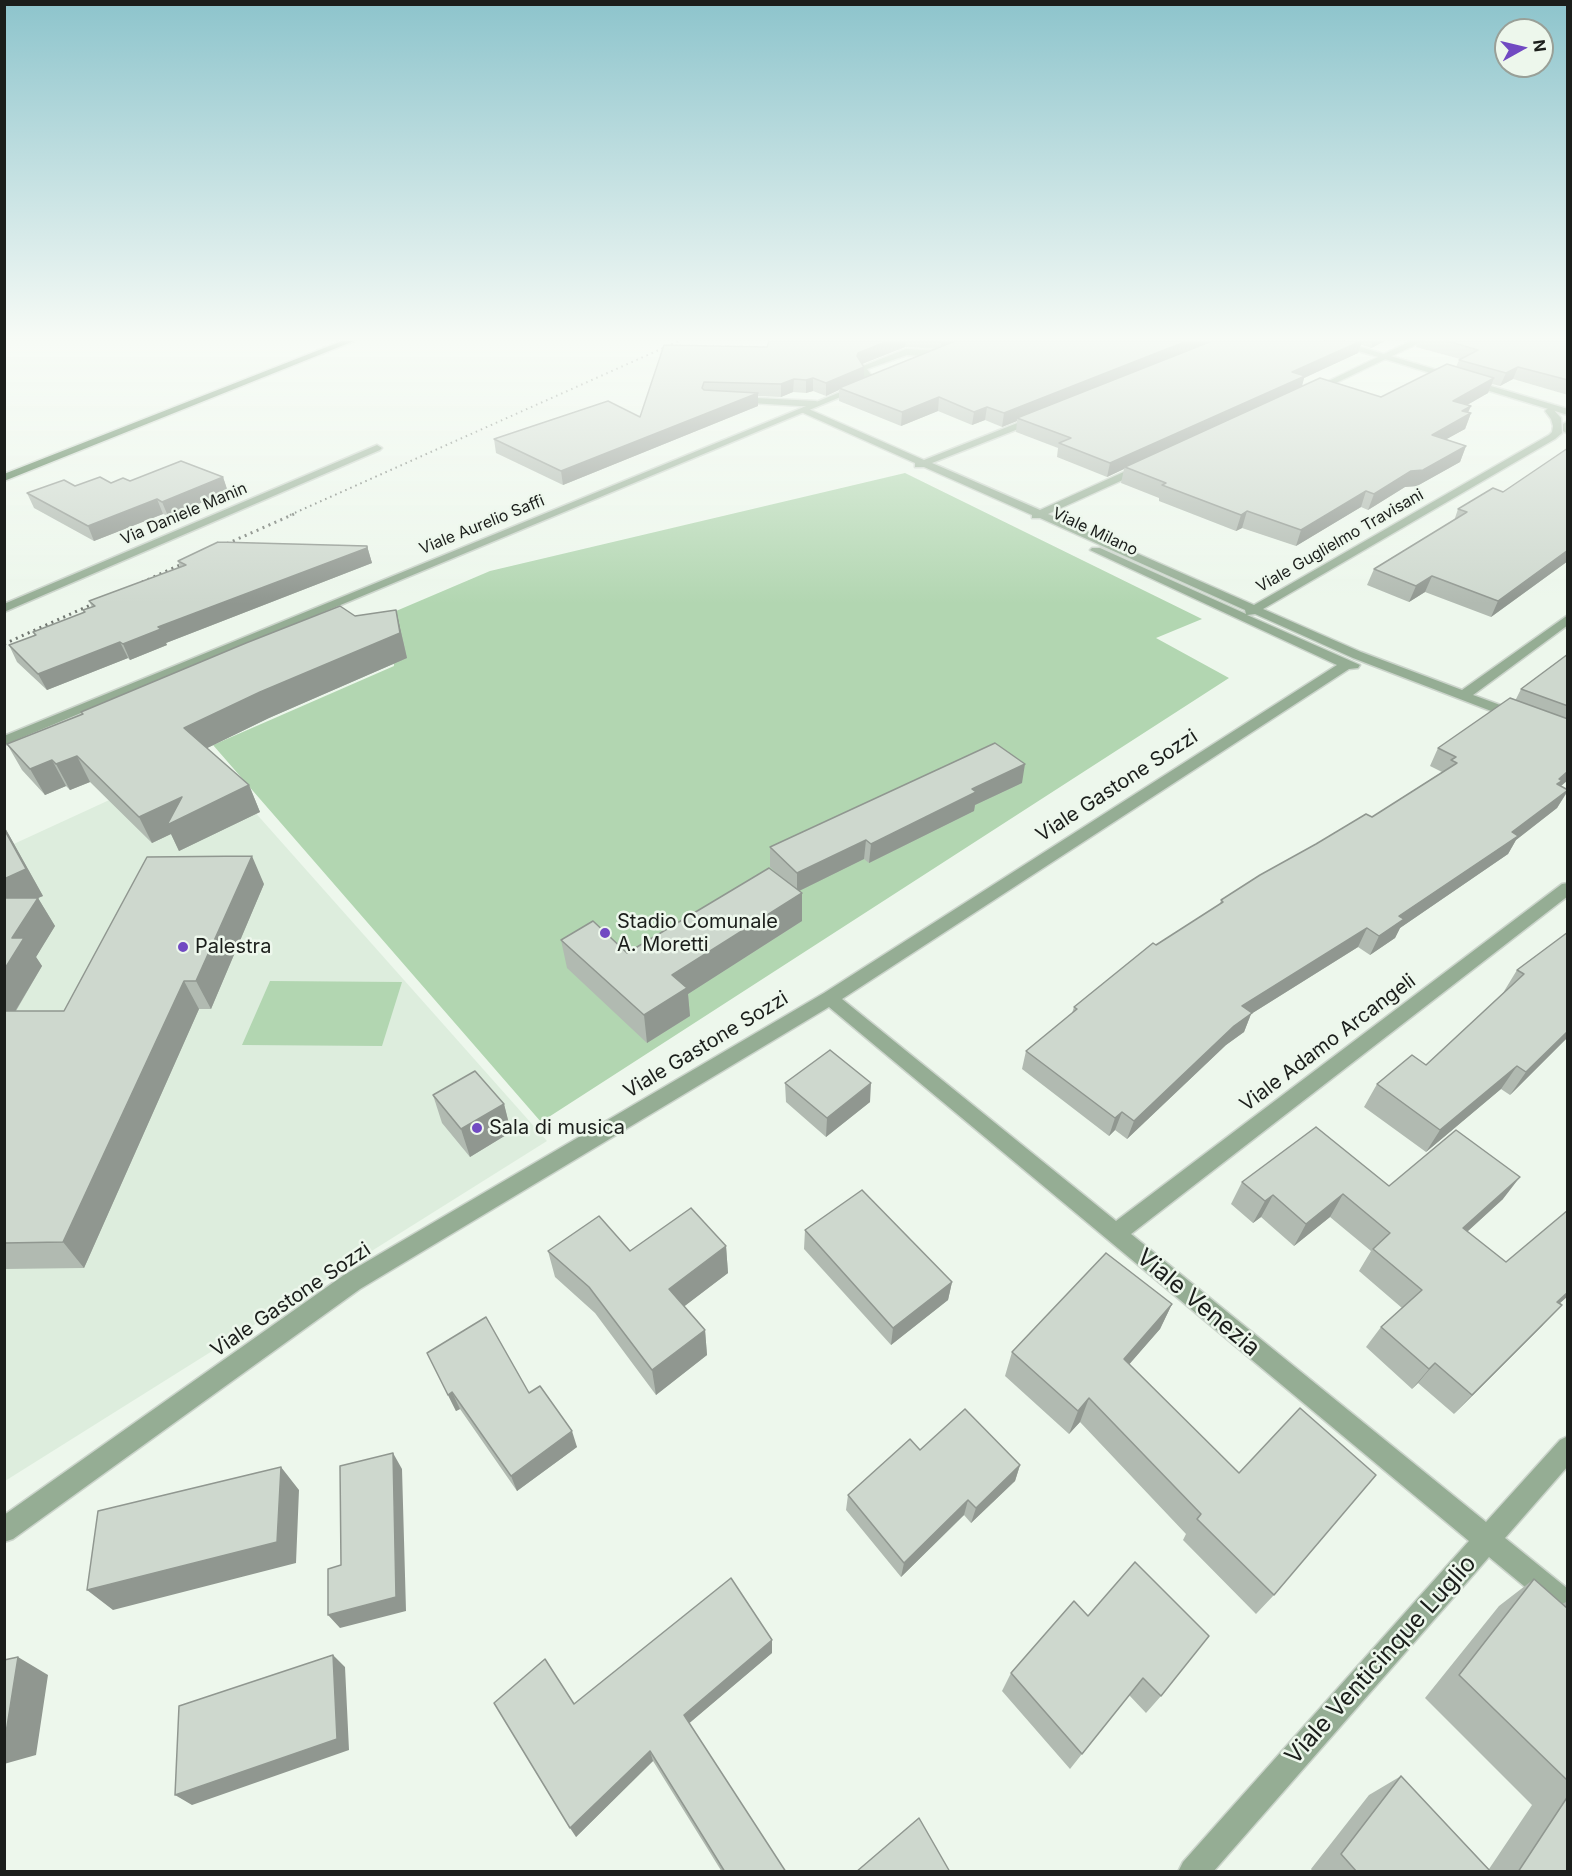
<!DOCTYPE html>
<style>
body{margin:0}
#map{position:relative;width:1572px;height:1876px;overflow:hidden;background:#edf7ec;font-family:Inter,sans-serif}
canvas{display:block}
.frame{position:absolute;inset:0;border:6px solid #1b1e1b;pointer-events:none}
.north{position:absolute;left:1494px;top:18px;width:60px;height:60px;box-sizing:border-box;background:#edf7ec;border:2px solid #99a098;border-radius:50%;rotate:82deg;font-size:16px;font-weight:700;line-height:24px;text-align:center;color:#1b1e1b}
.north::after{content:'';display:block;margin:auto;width:21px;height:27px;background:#714ac2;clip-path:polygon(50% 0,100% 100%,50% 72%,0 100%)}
</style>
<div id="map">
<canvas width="1572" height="1876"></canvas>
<div class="frame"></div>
<div class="north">N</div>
</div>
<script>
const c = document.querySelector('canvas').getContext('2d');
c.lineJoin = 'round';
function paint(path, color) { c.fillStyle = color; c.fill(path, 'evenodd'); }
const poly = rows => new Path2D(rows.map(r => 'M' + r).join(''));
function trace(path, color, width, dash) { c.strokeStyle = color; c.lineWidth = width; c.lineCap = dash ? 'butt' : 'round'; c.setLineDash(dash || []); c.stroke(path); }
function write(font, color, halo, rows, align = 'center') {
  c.font = font + ' Inter,sans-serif'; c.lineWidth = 5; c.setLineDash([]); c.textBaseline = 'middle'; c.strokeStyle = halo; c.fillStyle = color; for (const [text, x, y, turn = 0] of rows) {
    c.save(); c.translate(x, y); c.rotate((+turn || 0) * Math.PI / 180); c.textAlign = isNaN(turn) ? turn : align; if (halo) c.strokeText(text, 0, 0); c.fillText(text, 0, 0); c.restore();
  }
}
paint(poly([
 [205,756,547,1141,5,1481,5,848]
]), '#ddeddd');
paint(poly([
 [905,473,1202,619,1156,638,1229,678,541,1122,213,745,394,666,389,614,490,571],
 [270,981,402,982,382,1046,242,1045]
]), '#b2d6b1');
const minor = poly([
 [1411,341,1423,341,1315,393,1308,391,1411,341],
 [906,349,942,351,946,354,942,357,907,355,867,369,876,382,872,385,869,384,858,368,906,349],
 [737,397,816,401,821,404,816,407,734,402,734,398,737,397],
 [804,407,924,460,1035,416,1041,416,1041,420,932,463,1040,510,1139,465,1147,465,1147,469,1048,514,1254,605,1549,435,1552,432,1553,426,1551,419,1545,411,1547,409,1553,409,1561,418,1562,433,1555,439,1263,609,1361,652,1462,690,1568,615,1568,625,1473,695,1522,713,1524,716,1522,719,1512,719,1353,658,1255,614,1247,615,1360,665,1358,668,1349,669,842,999,1116,1221,1562,884,1568,883,1568,896,1131,1234,1486,1522,1560,1440,1568,1436,1568,1466,1505,1538,1568,1589,1568,1619,1559,1615,1489,1557,1213,1872,1178,1872,1183,1862,1469,1541,829,1007,360,1289,13,1539,4,1542,4,1515,344,1275,824,993,1337,665,1090,550,1092,548,1100,548,1246,614,1245,610,1040,518,1032,518,1032,515,924,467,915,467,915,463,801,412,799,410,804,407],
 [377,445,382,448,380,450,4,612,4,604,377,445]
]);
const tertiary = poly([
 [1326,341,1340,341,1568,409,1568,415,1326,341],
 [855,386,862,388,4,745,4,736,855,386],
 [1568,421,1568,434,1563,431,1563,424,1568,421]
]);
const primary = poly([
 [342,341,354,341,4,481,4,474,342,341]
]);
trace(minor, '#cbd4cb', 3);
trace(tertiary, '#cbd4cb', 3);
trace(primary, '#cbd4cb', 3);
paint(minor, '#95ad94');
paint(tertiary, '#95ad94');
paint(primary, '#467145');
trace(poly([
 [290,515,679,341]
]), '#717771', 2, [1.5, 4]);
trace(poly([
 [215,549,294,514],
 [136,585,193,559],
 [4,644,106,598]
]), '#717771', 3, [2, 4.5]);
paint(poly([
 [772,341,1385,341,1371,348,1361,345,1358,353,1304,378,1302,387,1381,397,1456,367,1459,360,1460,359,1416,347,1418,341,1568,341,1568,395,1513,379,1500,386,1492,384,1488,393,1467,405,1468,413,1471,413,1465,429,1446,439,1466,446,1460,462,1417,486,1405,487,1368,510,1361,507,1296,546,1242,528,1236,531,1159,501,1159,498,1121,483,1124,469,1107,477,1057,457,1058,448,1016,432,1017,421,1002,427,985,420,972,425,938,411,901,426,839,401,839,390,826,396,813,391,806,393,793,392,781,397,758,396,758,406,563,485,496,453,494,439,640,417,767,347],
 [905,347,938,349,864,378,864,367,862,364],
 [1568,448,1568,561,1491,617,1425,592,1409,602,1367,585,1374,569,1454,521,1458,509,1503,492],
 [223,477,228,492,168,516,163,514,94,541,34,508,27,493,75,486,111,483],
 [367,546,372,563,166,643,167,645,130,660,128,658,47,690,17,662,9,645,35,636,33,632,84,613,83,610,92,607,89,601,180,567,178,561],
 [396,610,407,658,269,718,207,748,249,785,260,812,179,851,171,834,152,843,90,782,70,790,66,786,45,795,22,770,7,744,82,714,81,712,355,616],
 [1568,654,1568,780,1561,786,1568,791,1557,808,1516,840,1508,854,1400,928,1395,938,1370,955,1358,947,1251,1014,1244,1032,1226,1045,1127,1139,1115,1130,1109,1136,1022,1069,1026,1051,1072,1013,1074,1007,1220,904,1221,900,1372,817,1442,772,1430,766,1438,748,1515,701,1521,689],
 [1022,783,975,805,974,811,869,863,864,859,799,891,802,921,688,994,690,1016,647,1043,567,968,561,940,627,953,782,878,770,867,770,847],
 [4,826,43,896,38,898,55,926,36,957,42,966,16,1011,64,1011,264,884,211,1009,199,1009,84,1268,4,1269],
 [1568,932,1568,1037,1510,1095,1501,1089,1426,1152,1364,1107,1377,1084,1426,1065,1503,993,1517,970],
 [785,1083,870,1102,826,1137,786,1102],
 [433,1095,504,1104,511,1132,470,1157,442,1123],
 [1242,1182,1389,1186,1503,1199,1467,1232,1506,1262,1568,1210,1568,1296,1559,1303,1542,1326,1454,1414,1418,1383,1412,1389,1366,1347,1381,1327,1402,1308,1359,1271,1371,1251,1330,1217,1294,1246,1261,1217,1253,1223,1231,1204],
 [805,1230,952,1282,948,1300,891,1345,804,1249],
 [726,1246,728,1273,684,1306,705,1330,707,1355,656,1395,595,1313,555,1277,548,1251,630,1251],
 [1172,1304,1160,1329,1129,1364,1274,1595,1256,1614,1183,1540,1186,1534,1080,1422,1069,1434,1005,1376,1012,1352],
 [427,1353,529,1393,577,1447,517,1491,460,1409,456,1411],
 [920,1450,1020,1465,1015,1481,971,1523,964,1515,901,1577,846,1510,848,1495],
 [1534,1579,1562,1604,1568,1601,1568,1872,1313,1872,1311,1869,1369,1795,1401,1776,1489,1869,1532,1805,1425,1698,1499,1606],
 [1074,1601,1161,1696,1146,1713,1129,1695,1070,1769,1002,1691,1011,1673],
 [772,1653,689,1723,786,1872,722,1872,653,1761,576,1837,574,1704]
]), '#b1bab1');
paint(poly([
 [888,341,906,341,905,347,857,366,857,356,858,353],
 [941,341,958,341,940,349],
 [1187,341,1216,341,1017,418,1017,421,1002,427,1004,413],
 [1361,341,1362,341,1358,353,1304,378,1301,389,1125,467,1124,469,1107,477,1110,463,1292,372],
 [1373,341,1385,341,1371,348],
 [864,367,864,380,839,388,839,390,826,396,826,383],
 [1518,367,1513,379,1500,386,1506,373],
 [813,378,813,391,806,393,806,380],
 [1494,378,1488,393,1448,416,1453,401],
 [794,379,793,392,781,397,781,384],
 [758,393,758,406,563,485,561,471],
 [939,397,938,411,901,426,902,412],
 [1471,406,1467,415,1471,413,1465,429,1427,450,1432,435,1462,411],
 [987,407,985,420,972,425,974,412],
 [1466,446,1460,462,1417,486,1405,487,1368,510,1374,494,1411,471],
 [223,477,228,492,168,516,162,502],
 [1366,491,1361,507,1296,546,1301,530],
 [157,499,163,514,94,541,88,526],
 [1247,511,1242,528,1236,531,1241,515],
 [367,546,372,563,166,643,167,645,130,660,123,644,158,627],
 [1568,550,1568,561,1491,617,1498,601],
 [1432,576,1425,592,1409,602,1416,586],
 [396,610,407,658,269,718,195,754,184,728],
 [120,642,128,658,47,690,38,674],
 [77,756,90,782,70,790,56,764],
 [52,760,66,786,45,795,30,769],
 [1025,764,1022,783,975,805,974,811,869,863,871,844,972,789],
 [1568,771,1568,780,1556,790,1559,779],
 [249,785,260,812,179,851,171,834,152,843,139,817,182,797],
 [1568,790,1557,808,1516,840,1508,854,1400,928,1395,938,1370,955,1379,936,1399,916],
 [4,826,43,896,38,898,55,926,36,957,42,966,4,1030,4,970,12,938,4,915],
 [866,840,864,859,797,892,797,873],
 [252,856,264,884,211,1009,196,981],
 [802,893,802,921,688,994,690,1016,647,1043,644,1015,672,975],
 [1367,928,1358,947,1251,1014,1244,1032,1226,1045,1127,1139,1134,1121,1242,1006],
 [184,981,199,1009,84,1268,63,1242],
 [1568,1031,1568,1037,1510,1095,1526,1072],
 [1517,1066,1501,1089,1426,1152,1440,1130],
 [871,1083,870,1102,826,1137,827,1118],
 [504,1104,511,1132,470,1157,461,1129],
 [1122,1112,1115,1130,1109,1136,1115,1118],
 [1520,1177,1503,1199,1447,1250,1463,1228],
 [1343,1194,1330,1217,1294,1246,1306,1224],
 [1273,1195,1261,1217,1253,1223,1265,1201],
 [726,1246,728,1273,673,1315,669,1289],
 [952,1282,948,1300,891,1345,893,1328],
 [1568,1292,1568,1296,1538,1323,1557,1302],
 [1172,1304,1160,1329,1113,1383,1124,1359],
 [1562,1305,1542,1326,1454,1414,1472,1395],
 [705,1330,707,1355,656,1395,652,1370],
 [1435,1363,1418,1383,1412,1389,1429,1369],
 [452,1392,460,1409,456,1411,448,1395],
 [1089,1398,1080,1422,1069,1434,1078,1411],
 [572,1431,577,1447,517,1491,511,1476],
 [393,1453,402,1469,406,1611,340,1628,328,1615],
 [1020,1465,1015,1481,971,1523,976,1508],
 [281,1467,299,1490,296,1563,113,1610,87,1590],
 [968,1500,964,1515,901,1577,904,1563],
 [772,1640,772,1653,686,1726,684,1715],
 [333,1655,345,1667,349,1750,192,1805,175,1795],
 [18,1657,48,1675,36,1755,4,1764,4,1739],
 [650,1751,653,1761,576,1837,570,1828]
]), '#909790');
const building = poly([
 [769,341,888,341,858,353,857,356,864,367,826,383,813,378,806,380,794,379,781,384,704,382,702,388,704,390,758,393,561,471,494,439,608,401,640,417,664,345,767,347,769,341],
 [955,341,1187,341,1004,413,987,407,974,412,939,397,902,412,839,388,955,341],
 [1212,341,1361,341,1292,372,1305,376,1110,463,1059,443,1071,438,1017,418,1212,341],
 [1447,341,1568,341,1568,380,1518,367,1506,373,1459,360,1478,350,1447,341],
 [1447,364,1494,378,1453,401,1471,406,1462,411,1471,413,1432,435,1466,446,1423,470,1411,471,1374,494,1366,491,1301,530,1247,511,1241,515,1162,485,1166,483,1125,467,1320,378,1381,397,1447,364],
 [1568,448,1568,550,1498,601,1432,576,1416,586,1374,569,1467,512,1458,509,1493,488,1503,492,1568,448],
 [181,461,223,477,162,502,157,499,88,526,27,493,64,480,75,486,100,477,111,483,123,478,130,481,181,461],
 [218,542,367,546,367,548,158,627,161,629,123,644,120,642,38,674,9,645,36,635,33,632,85,612,83,610,95,606,89,601,186,565,178,561,218,542],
 [340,606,355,616,396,610,400,633,260,692,184,728,249,785,167,825,182,797,139,817,77,756,56,764,52,760,30,769,7,744,83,714,81,712,246,643,340,606],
 [1568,654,1568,706,1521,689,1568,654],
 [1510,698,1568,719,1568,771,1559,779,1562,781,1557,784,1568,790,1512,832,1518,836,1399,916,1404,919,1379,936,1367,928,1242,1006,1252,1013,1234,1026,1134,1121,1122,1112,1115,1118,1026,1051,1077,1009,1074,1007,1153,943,1156,945,1223,902,1221,900,1260,875,1316,844,1366,814,1372,817,1457,763,1451,760,1456,757,1438,748,1510,698],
 [995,743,1025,764,972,789,976,792,871,844,866,840,797,873,770,847,995,743],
 [4,829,26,869,4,879,4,829],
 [252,856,196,981,184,981,63,1242,4,1243,4,1011,64,1011,147,857,252,856],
 [769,868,802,893,672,975,687,988,644,1015,561,940,593,921,627,953,769,868],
 [4,898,38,898,12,938,24,938,4,970,4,898],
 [1568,932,1568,1031,1526,1072,1517,1066,1440,1130,1377,1084,1412,1055,1426,1065,1524,974,1517,970,1568,932],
 [830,1050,871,1083,827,1118,785,1083,830,1050],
 [475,1071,504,1104,461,1129,433,1095,475,1071],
 [1316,1127,1389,1186,1456,1130,1520,1177,1463,1228,1506,1262,1568,1210,1568,1292,1557,1302,1562,1305,1472,1395,1435,1363,1429,1369,1381,1327,1422,1290,1373,1249,1390,1233,1343,1194,1306,1224,1273,1195,1265,1201,1242,1182,1316,1127],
 [862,1190,952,1282,893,1328,805,1230,862,1190],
 [691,1208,726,1246,669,1289,705,1330,652,1370,589,1287,548,1251,599,1216,630,1251,691,1208],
 [1106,1253,1172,1304,1124,1359,1239,1473,1300,1408,1376,1475,1274,1595,1197,1519,1201,1514,1089,1398,1078,1411,1012,1352,1106,1253],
 [486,1317,529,1393,540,1386,572,1431,511,1476,452,1392,448,1395,427,1353,486,1317],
 [965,1409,1020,1465,976,1508,968,1500,904,1563,848,1495,910,1439,920,1450,965,1409],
 [393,1453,396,1597,328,1615,328,1569,341,1565,340,1466,393,1453],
 [281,1467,277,1542,87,1590,98,1511,281,1467],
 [1135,1562,1209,1636,1161,1696,1143,1678,1082,1754,1011,1673,1074,1601,1088,1616,1135,1562],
 [731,1578,772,1640,684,1715,786,1872,725,1872,650,1751,570,1828,494,1703,545,1659,574,1704,731,1578],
 [1534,1579,1568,1609,1568,1781,1459,1675,1534,1579],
 [333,1655,337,1739,175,1795,179,1706,333,1655],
 [18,1657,5,1739,4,1739,4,1660,18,1657],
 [1401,1776,1491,1872,1357,1872,1341,1854,1401,1776],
 [1568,1796,1568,1872,1518,1872,1568,1796],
 [919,1818,950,1872,856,1872,919,1818]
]);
paint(building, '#ced8ce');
trace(building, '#909790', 1.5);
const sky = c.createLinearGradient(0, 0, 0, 604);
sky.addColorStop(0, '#8dc4cc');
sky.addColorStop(0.56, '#f7fbf6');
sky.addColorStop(1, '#f7fbf600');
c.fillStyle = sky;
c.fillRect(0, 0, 1572, 604);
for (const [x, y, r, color] of [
 [605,933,6,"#714ac2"],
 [183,947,6,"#714ac2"],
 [477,1128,6,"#714ac2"]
]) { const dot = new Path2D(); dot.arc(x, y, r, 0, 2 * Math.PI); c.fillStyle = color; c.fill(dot); trace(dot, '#edf7ec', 2); }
write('16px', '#1b1e1b', '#edf7ec', [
 ["Via Daniele Manin",184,514,-23],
 ["Viale Aurelio Saffi",482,525,-22],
 ["Viale Milano",1095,532,25],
 ["Viale Guglielmo Travisani",1340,541,-30]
]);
write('20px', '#1b1e1b', '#edf7ec', [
 ["Viale Gastone Sozzi",1117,786,-33],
 ["Viale Adamo Arcangeli",1328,1043,-37],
 ["Viale Gastone Sozzi",706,1045,-31],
 ["Viale Gastone Sozzi",291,1300,-34]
]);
write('20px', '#1b1e1b', '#edf7ec', [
 ["Stadio Comunale",617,922],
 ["A. Moretti",617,945],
 ["Palestra",195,947],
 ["Sala di musica",489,1128]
], 'left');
write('24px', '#1b1e1b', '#edf7ec', [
 ["Viale Venezia",1198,1303,40],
 ["Viale Venticinque Luglio",1381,1660,-48]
]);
</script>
